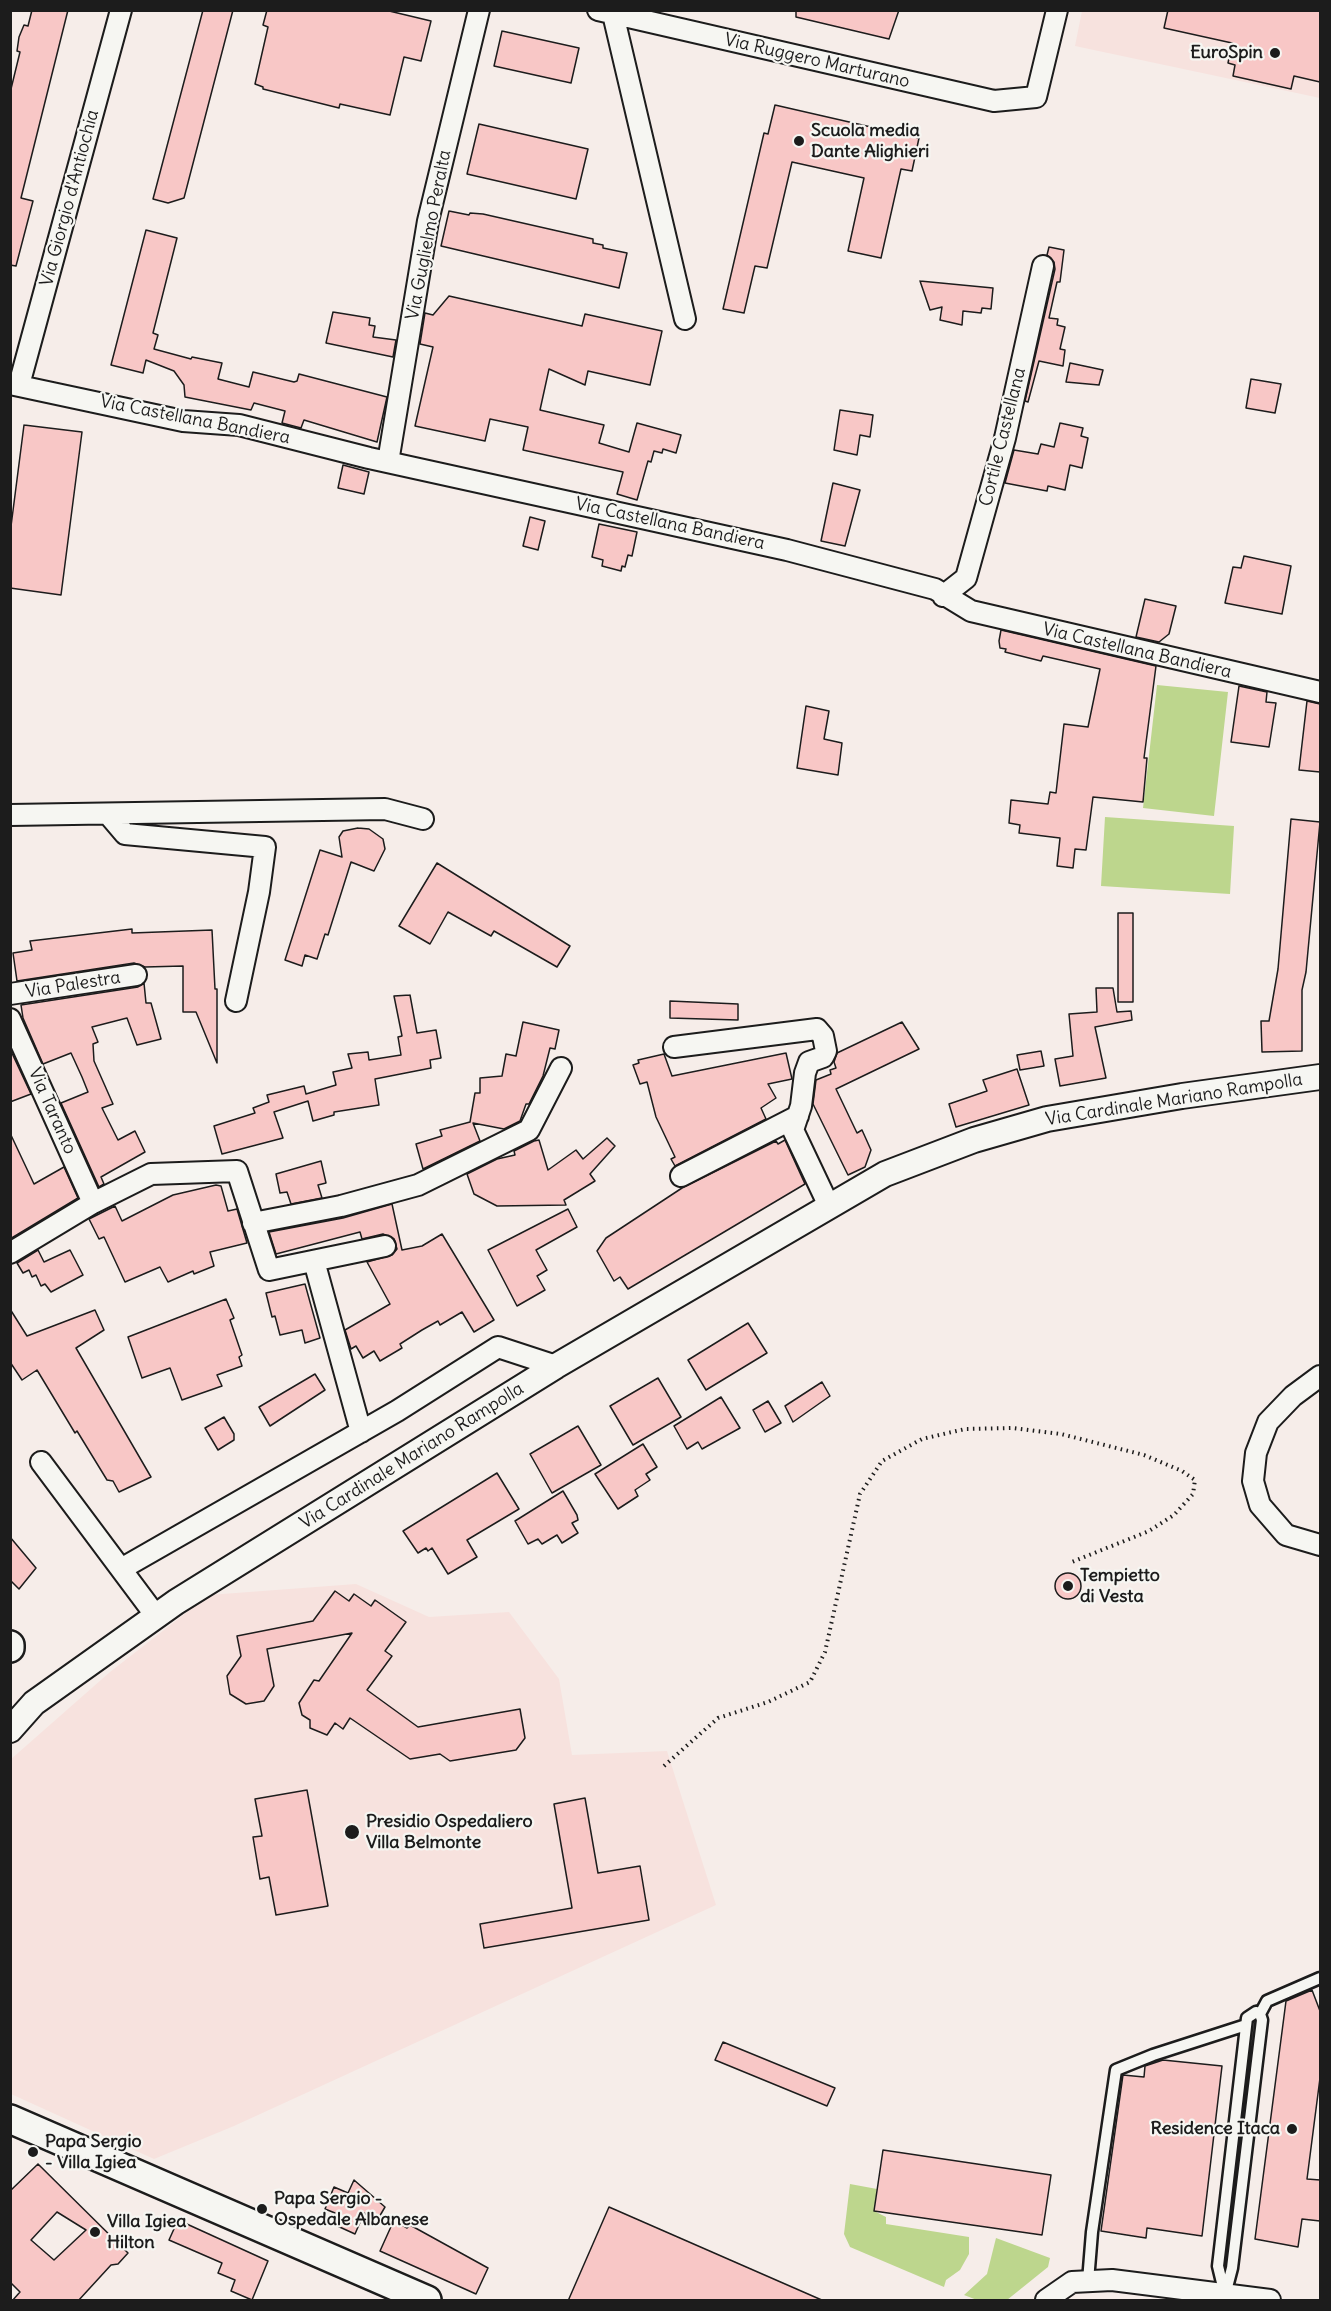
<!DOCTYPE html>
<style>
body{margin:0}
#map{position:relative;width:1331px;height:2311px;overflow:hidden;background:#f6ede9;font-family:Delius,sans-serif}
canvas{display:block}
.frame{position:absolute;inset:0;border:12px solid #1c1c1c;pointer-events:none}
</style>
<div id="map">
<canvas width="1331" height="2311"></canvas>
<div class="frame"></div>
</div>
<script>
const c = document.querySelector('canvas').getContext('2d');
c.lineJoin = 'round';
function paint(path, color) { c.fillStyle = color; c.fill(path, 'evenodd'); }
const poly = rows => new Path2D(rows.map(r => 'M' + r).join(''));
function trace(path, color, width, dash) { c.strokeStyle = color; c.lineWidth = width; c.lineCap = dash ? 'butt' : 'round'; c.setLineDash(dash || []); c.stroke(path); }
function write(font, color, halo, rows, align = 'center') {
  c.font = font + ' Delius,sans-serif'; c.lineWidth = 4.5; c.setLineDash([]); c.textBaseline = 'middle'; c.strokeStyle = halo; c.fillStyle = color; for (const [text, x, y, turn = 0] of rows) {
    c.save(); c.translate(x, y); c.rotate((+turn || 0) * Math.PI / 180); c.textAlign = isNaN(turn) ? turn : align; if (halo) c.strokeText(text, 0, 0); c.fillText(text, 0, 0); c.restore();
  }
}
paint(poly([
 [1082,11,1320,11,1320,98,1075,46],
 [356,1584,429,1617,509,1612,559,1679,572,1755,667,1751,716,1905,234,2126,154,2159,11,2094,10,1760,110,1672,209,1595]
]), '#f7e2de');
paint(poly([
 [1157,685,1228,692,1214,816,1143,808],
 [1105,817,1234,826,1230,894,1101,886],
 [850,2184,877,2189,874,2211,886,2217,886,2224,969,2237,969,2254,960,2270,946,2280,944,2287,850,2247,844,2234],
 [996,2238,1050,2258,1048,2267,1007,2300,977,2300,964,2295,987,2274]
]), '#bdd68d');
const building = poly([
 [32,10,68,10,21,198,33,201,16,266,10,265,10,93,20,52,17,51,19,37,24,25,28,26,32,10],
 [203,10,233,10,184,198,168,203,153,199,203,10],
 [267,10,385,10,431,21,421,61,404,57,390,115,340,104,339,108,263,89,263,87,255,84,268,27,263,25,267,10],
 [796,10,899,10,889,39,796,17,796,10],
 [1168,10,1320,10,1320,82,1294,76,1291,89,1233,76,1235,65,1228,63,1232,43,1164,28,1168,10],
 [502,31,579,48,571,83,494,66,502,31],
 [775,105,919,138,912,171,901,169,881,258,848,251,864,178,792,162,767,268,755,266,744,313,723,309,764,133,768,134,775,105],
 [479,124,588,149,576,199,467,174,479,124],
 [449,211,469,215,470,213,483,214,593,239,593,243,603,245,603,248,627,253,619,288,441,246,449,211],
 [146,230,177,238,153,333,158,335,154,349,191,359,192,357,222,363,218,379,249,387,253,372,294,382,297,381,299,374,387,397,377,442,304,420,301,428,282,423,285,411,254,403,251,410,185,397,184,385,174,371,146,360,143,373,111,365,146,230],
 [1049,247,1064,250,1060,282,1057,282,1049,318,1058,319,1057,325,1065,327,1060,349,1065,350,1063,366,1039,361,1028,402,1025,401,1055,269,1054,262,1047,255,1049,247],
 [920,281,993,288,991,309,982,308,981,313,963,311,962,325,940,320,942,307,930,310,920,281],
 [449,296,582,326,585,314,662,331,650,385,588,371,585,385,549,369,540,410,604,425,599,443,629,452,637,423,681,435,676,453,663,449,662,453,654,451,651,462,648,461,637,500,617,494,623,472,523,450,528,427,490,419,485,441,415,426,433,347,420,344,425,313,433,315,449,296],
 [333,312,370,318,369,325,375,326,373,337,396,340,393,357,326,343,333,312],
 [1070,363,1103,370,1099,385,1066,382,1070,363],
 [1251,379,1281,384,1275,413,1246,408,1251,379],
 [840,410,873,415,870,437,860,435,857,455,834,450,840,410],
 [1060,423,1083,428,1081,436,1088,438,1082,468,1070,465,1065,490,1048,486,1047,491,1005,483,1014,450,1038,454,1041,444,1054,447,1060,423],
 [24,425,82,432,61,595,10,588,10,534,24,425],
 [343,465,369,472,364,494,338,488,343,465],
 [833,483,860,490,845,546,821,541,833,483],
 [530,517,545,521,538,550,523,546,530,517],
 [599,524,637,532,632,556,628,555,625,567,622,566,621,571,602,566,603,560,592,557,599,524],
 [1244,556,1291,566,1282,614,1225,603,1233,567,1241,568,1244,556],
 [1145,599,1176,606,1169,634,1159,642,1136,637,1145,599],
 [1001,630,1156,666,1144,758,1147,758,1143,802,1093,797,1086,850,1075,849,1073,868,1057,866,1060,838,1019,833,1020,825,1009,823,1011,800,1048,804,1050,792,1056,793,1064,724,1088,727,1100,669,1043,656,1041,661,1005,652,1006,649,1000,648,999,641,1001,630],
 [1239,686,1267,692,1266,702,1276,703,1269,747,1231,742,1239,686],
 [1307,701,1320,704,1320,772,1299,770,1307,701],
 [806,706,829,711,824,739,842,743,838,775,797,768,806,706],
 [1291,819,1320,822,1306,972,1302,990,1302,1051,1262,1052,1261,1021,1269,1021,1278,969,1291,819],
 [358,828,369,829,383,839,385,849,374,871,351,862,328,935,325,934,317,959,305,955,302,966,285,960,320,850,342,857,339,837,343,831,358,828],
 [437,863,570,946,557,967,494,931,491,936,448,912,430,944,399,926,437,863],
 [1118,913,1133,913,1133,1002,1118,1002,1118,913],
 [132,929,132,933,212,930,215,989,217,989,217,1063,196,1012,183,1012,183,966,145,967,134,963,17,981,13,953,32,950,30,941,132,929],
 [144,983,146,1003,151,1003,161,1039,137,1045,127,1018,92,1027,98,1042,93,1044,94,1061,113,1104,102,1108,118,1140,135,1131,145,1152,101,1177,104,1184,99,1187,61,1103,88,1092,82,1077,71,1053,43,1064,23,1018,21,1005,138,987,144,983],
 [1096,988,1113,988,1117,1012,1131,1011,1132,1020,1095,1027,1106,1078,1060,1086,1055,1059,1073,1056,1069,1014,1097,1012,1096,988],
 [410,995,417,1033,436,1030,441,1058,430,1060,431,1068,375,1079,379,1105,334,1112,334,1115,313,1121,308,1101,274,1112,283,1138,222,1154,214,1126,255,1113,253,1108,269,1102,267,1095,304,1086,306,1094,336,1085,333,1072,352,1068,348,1054,368,1052,369,1060,401,1055,398,1037,402,1036,394,996,410,995],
 [670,1001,738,1004,738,1020,670,1018,670,1001],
 [523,1022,559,1030,555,1049,550,1048,543,1076,529,1104,526,1104,520,1121,504,1129,473,1123,480,1141,423,1169,416,1144,442,1136,440,1130,470,1122,475,1093,480,1093,480,1078,502,1076,506,1054,516,1056,523,1022],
 [902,1022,919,1049,836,1089,857,1133,862,1130,871,1150,865,1167,848,1175,813,1104,816,1080,831,1074,830,1070,836,1068,834,1062,837,1053,902,1022],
 [10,1049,31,1094,10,1102,10,1049],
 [1041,1051,1044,1066,1020,1070,1017,1055,1041,1051],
 [786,1053,792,1079,768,1084,776,1098,761,1108,766,1119,675,1166,671,1159,675,1157,656,1117,647,1082,640,1084,633,1065,639,1063,638,1060,664,1054,672,1076,786,1053],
 [1017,1069,1029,1105,956,1127,949,1104,987,1091,983,1080,1017,1069],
 [10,1133,34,1184,64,1167,78,1198,10,1239,10,1133],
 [607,1138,615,1146,590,1174,595,1181,564,1200,566,1205,497,1206,474,1194,467,1174,497,1159,515,1155,514,1151,534,1141,539,1140,548,1170,576,1150,583,1159,607,1138],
 [785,1140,805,1184,628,1289,620,1277,614,1281,597,1251,606,1238,682,1188,776,1141,778,1144,785,1140],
 [321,1161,326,1183,318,1185,322,1198,291,1204,287,1192,280,1193,276,1174,321,1161],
 [216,1185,221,1186,228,1211,237,1209,247,1243,210,1252,214,1266,194,1274,193,1271,168,1282,160,1267,125,1282,104,1237,99,1239,89,1219,115,1206,122,1221,173,1195,216,1185],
 [392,1204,402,1250,422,1246,442,1234,494,1320,474,1332,462,1312,440,1325,438,1321,422,1330,400,1344,402,1348,380,1361,374,1351,363,1358,356,1346,351,1349,345,1330,390,1304,367,1262,392,1255,397,1249,394,1239,383,1234,362,1239,360,1232,276,1254,269,1232,343,1218,392,1204],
 [568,1209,577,1227,536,1250,547,1270,537,1276,545,1290,517,1306,488,1250,568,1209],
 [38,1250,44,1262,70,1250,83,1275,51,1292,45,1284,41,1286,36,1275,32,1277,29,1270,23,1273,17,1263,38,1250],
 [305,1284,320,1338,305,1343,302,1330,280,1335,275,1316,272,1317,266,1293,305,1284],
 [226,1299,234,1318,230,1320,242,1355,239,1357,242,1366,217,1375,222,1386,182,1400,170,1368,142,1378,128,1337,226,1299],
 [10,1309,27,1336,95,1310,104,1330,76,1348,151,1477,119,1492,113,1481,107,1480,77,1431,75,1433,37,1370,22,1380,10,1362,10,1309],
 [748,1323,767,1353,706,1390,688,1360,748,1323],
 [315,1374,325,1390,270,1426,259,1407,315,1374],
 [658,1378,681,1417,633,1445,610,1406,658,1378],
 [822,1382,830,1396,793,1422,785,1406,822,1382],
 [721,1397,740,1428,702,1449,698,1442,687,1449,674,1426,721,1397],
 [768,1401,781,1423,765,1432,753,1410,768,1401],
 [224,1417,234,1434,234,1440,218,1450,205,1428,224,1417],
 [578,1426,601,1465,552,1493,530,1454,578,1426],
 [643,1444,657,1467,646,1474,650,1480,635,1490,638,1496,618,1509,595,1474,643,1444],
 [497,1473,519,1509,467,1540,477,1557,448,1574,432,1548,428,1551,426,1548,418,1553,403,1531,497,1473],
 [563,1491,577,1515,578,1520,572,1523,578,1533,562,1543,557,1535,542,1544,538,1539,528,1544,515,1521,563,1491],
 [10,1537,36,1568,19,1589,10,1580,10,1537],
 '1055 1586a13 13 0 1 1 26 0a13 13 0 1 1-26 0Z',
 [335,1591,349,1601,354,1594,371,1606,375,1600,406,1622,385,1651,392,1656,367,1690,418,1727,520,1709,525,1738,516,1750,450,1761,440,1754,410,1759,350,1718,343,1729,335,1723,327,1735,310,1728,310,1720,302,1715,299,1703,314,1680,319,1681,352,1633,267,1649,274,1686,264,1701,246,1704,230,1694,227,1676,241,1656,237,1636,313,1621,335,1591],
 [307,1790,328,1906,276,1915,269,1877,260,1879,253,1837,262,1836,255,1799,307,1790],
 [585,1798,598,1873,640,1866,649,1920,484,1948,480,1924,572,1908,554,1804,585,1798],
 [1312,1990,1320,2011,1320,2078,1307,2179,1320,2180,1320,2221,1302,2219,1298,2247,1255,2239,1286,2001,1312,1990],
 [723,2042,835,2088,827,2106,715,2060,723,2042],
 [1163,2060,1222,2066,1202,2236,1147,2228,1146,2238,1101,2231,1123,2075,1144,2077,1145,2066,1163,2060],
 [883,2150,1051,2175,1042,2235,874,2211,883,2150],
 [38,2164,128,2253,118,2264,111,2265,78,2301,12,2301,20,2292,10,2282,10,2191,38,2164],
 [57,2212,86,2230,54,2260,31,2240,57,2212],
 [354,2180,385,2207,378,2219,364,2213,355,2234,333,2224,335,2213,325,2209,334,2187,348,2193,354,2180],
 [609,2207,824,2301,568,2301,609,2207],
 [178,2220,268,2261,252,2300,231,2291,235,2280,218,2273,222,2263,169,2240,178,2220],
 [394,2220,407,2228,410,2225,488,2268,476,2294,380,2251,394,2220]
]);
paint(building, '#f8c7c6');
trace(building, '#1c1c1c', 1.5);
const service = poly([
 [1256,2012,1260,2014,1262,2020,1232,2268,1225,2295,1218,2266,1247,2018,1256,2012],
 [1260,2014,1267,2001,1320,1978],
 [1088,2281,1092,2232,1116,2070,1153,2055,1246,2025]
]);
const minor = poly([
 [598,10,994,101,1036,97,1057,10],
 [613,14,685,319],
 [10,384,183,421,239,425,369,458,787,550,935,589,971,611,1320,692],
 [19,385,121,10],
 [388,462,428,221,479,10],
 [943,596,966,578,1005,438,1043,266],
 [108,814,125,834,265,847,259,892,236,1001],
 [10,815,385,809,423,819],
 [10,994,136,975],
 [10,1019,93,1203],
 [674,1047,817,1029,823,1036,826,1051,823,1057,809,1062,805,1073,801,1106,793,1130,829,1206],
 [681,1176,798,1116],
 [253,1223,341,1206,418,1185,529,1130,561,1068],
 [10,1253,93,1203,151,1174,237,1171,269,1270,385,1246],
 [314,1261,361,1432],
 [1320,1376,1293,1396,1268,1422,1256,1453,1253,1481,1260,1505,1286,1535,1320,1545],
 [41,1462,156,1616],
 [121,1569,397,1411,498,1347,556,1366],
 [1046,2300,1072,2282,1112,2280,1270,2300]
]);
const tertiary = poly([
 [10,1730,34,1703,176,1602,556,1366,885,1174,974,1140,1047,1119,1182,1096,1320,1077]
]);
const secondary = poly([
 [10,1645,10,1648],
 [10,2119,427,2300]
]);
trace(service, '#1c1c1c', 15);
trace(minor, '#1c1c1c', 24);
trace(tertiary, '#1c1c1c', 28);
trace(secondary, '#1c1c1c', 32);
trace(poly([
 [664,1766,718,1718,768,1702,810,1682,825,1652,860,1494,882,1461,922,1439,965,1429,1012,1428,1061,1434,1144,1455,1182,1471,1195,1480,1193,1494,1174,1515,1149,1531,1072,1562]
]), '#1c1c1c', 4, [1.5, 4.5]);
trace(service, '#f6f6f2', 10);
trace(minor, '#f6f6f2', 20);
trace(tertiary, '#f6f6f2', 24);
trace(secondary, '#f6f6f2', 27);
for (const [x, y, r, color] of [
 [1275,53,6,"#1c1c1c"],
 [799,141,6,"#1c1c1c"],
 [1068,1586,6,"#1c1c1c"],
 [352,1832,8,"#1c1c1c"],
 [1292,2129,6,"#1c1c1c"],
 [33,2152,6,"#1c1c1c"],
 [262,2209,6,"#1c1c1c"],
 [95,2232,6,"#1c1c1c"]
]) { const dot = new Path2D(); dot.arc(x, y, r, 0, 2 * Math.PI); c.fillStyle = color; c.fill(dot); trace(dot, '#f6f6f2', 2); }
write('bold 18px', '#1c1c1c', '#f6f6f2', [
 ["EuroSpin",1263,53,"right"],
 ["Scuola media",811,131],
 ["Dante Alighieri",811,152],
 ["Tempietto",1080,1576],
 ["di Vesta",1080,1597],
 ["Presidio Ospedaliero",366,1822],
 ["Villa Belmonte",366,1843],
 ["Residence Itaca",1280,2129,"right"],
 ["Papa Sergio",45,2142],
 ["- Villa Igiea",45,2163],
 ["Papa Sergio -",274,2199],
 ["Ospedale Albanese",274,2220],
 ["Villa Igiea",107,2222],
 ["Hilton",107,2243]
], 'left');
write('18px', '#1c1c1c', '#f6f6f2', [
 ["Via Ruggero Marturano",817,61,13],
 ["Via Giorgio d'Antiochia",70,198,-75],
 ["Via Guglielmo Peralta",429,235,-79],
 ["Via Castellana Bandiera",195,420,11],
 ["Cortile Castellana",1003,437,-76],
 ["Via Castellana Bandiera",670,524,12],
 ["Via Castellana Bandiera",1137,651,13],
 ["Via Palestra",73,985,-9],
 ["Via Cardinale Mariano Rampolla",1174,1100,-9],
 ["Via Taranto",52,1111,66],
 ["Via Cardinale Mariano Rampolla",412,1456,-32]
]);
</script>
